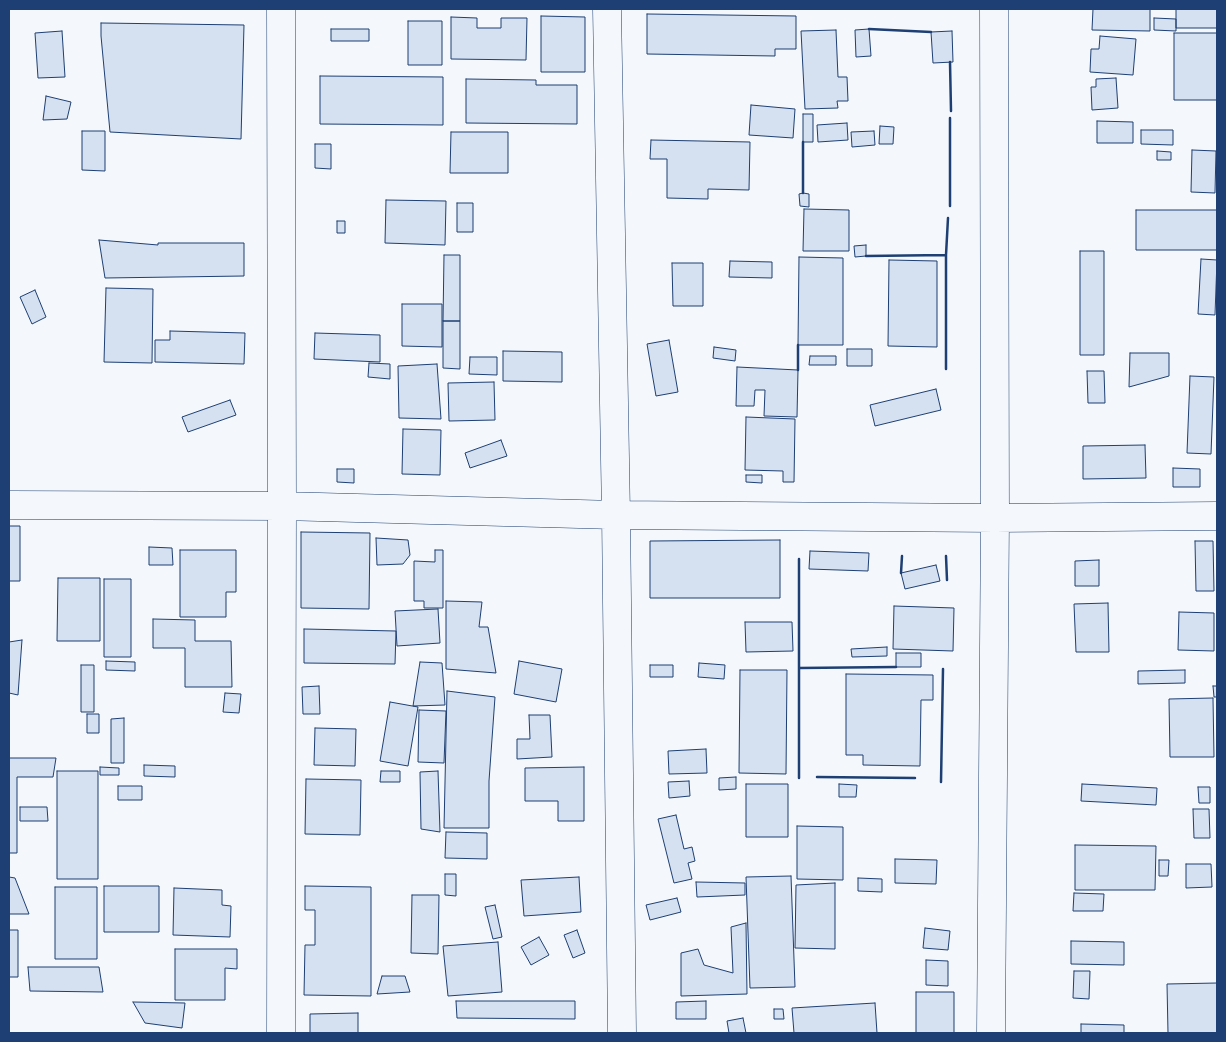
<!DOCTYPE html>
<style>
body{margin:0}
#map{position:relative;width:1226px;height:1042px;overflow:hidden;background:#f4f7fb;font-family:"Archivo Narrow",sans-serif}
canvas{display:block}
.frame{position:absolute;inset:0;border:10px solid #1d3f73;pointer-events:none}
</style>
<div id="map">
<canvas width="1226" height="1042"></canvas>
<div class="frame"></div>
</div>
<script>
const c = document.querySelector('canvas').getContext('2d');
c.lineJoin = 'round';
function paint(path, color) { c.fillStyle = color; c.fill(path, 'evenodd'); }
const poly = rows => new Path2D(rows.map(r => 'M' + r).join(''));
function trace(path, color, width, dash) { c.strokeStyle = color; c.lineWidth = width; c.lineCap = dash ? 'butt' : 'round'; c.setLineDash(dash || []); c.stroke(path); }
const building = poly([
 [1093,9,1150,9,1150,31,1092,30,1093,9],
 [1176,9,1217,9,1217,28,1176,28,1176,9],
 [647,14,796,16,796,49,775,49,775,56,647,54,647,14],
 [541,16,585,17,585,72,541,72,541,16],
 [451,17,477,18,477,28,501,28,501,18,527,18,526,60,451,59,451,17],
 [1154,18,1176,19,1176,31,1154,30,1154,18],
 [408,21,442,21,442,65,408,65,408,21],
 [101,23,244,25,241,139,110,132,101,36,101,23],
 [331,29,369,29,369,41,331,41,331,29],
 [869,29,871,56,856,57,855,30,869,29],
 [836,30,838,77,847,77,848,101,837,101,838,108,805,109,801,31,836,30],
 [62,31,65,77,38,78,35,33,62,31],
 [952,31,953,62,933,63,931,32,952,31],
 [1174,33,1217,33,1217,100,1174,100,1174,33],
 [1100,36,1136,39,1133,75,1090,72,1091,49,1099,49,1100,36],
 [320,76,443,77,443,125,320,124,320,76],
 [1116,78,1118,108,1092,110,1091,87,1096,87,1096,79,1116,78],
 [466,79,536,80,536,85,577,85,577,124,466,123,466,79],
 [46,96,71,102,67,119,43,120,46,96],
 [751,105,795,109,793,138,749,135,751,105],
 [803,114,813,114,813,142,803,142,803,114],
 [1097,121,1133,122,1133,143,1097,143,1097,121],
 [847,123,848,140,818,142,817,125,847,123],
 [880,126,894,127,893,144,879,144,880,126],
 [1141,130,1173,130,1173,145,1141,144,1141,130],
 [82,131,105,131,105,171,82,170,82,131],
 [874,131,875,145,852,147,851,132,874,131],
 [451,132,508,132,508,173,450,173,451,132],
 [651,140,750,142,749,190,708,189,708,199,667,198,667,159,650,159,651,140],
 [315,144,331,144,331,169,315,168,315,144],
 [1192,150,1216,151,1215,193,1191,192,1192,150],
 [1157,151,1171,152,1171,160,1157,160,1157,151],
 [803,193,809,194,809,207,800,206,799,194,803,193],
 [386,200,446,201,445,245,385,243,386,200],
 [457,203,473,203,473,232,457,232,457,203],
 [804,209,849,210,849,251,803,251,804,209],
 [1136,210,1217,210,1217,250,1136,250,1136,210],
 [337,221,345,221,345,233,337,233,337,221],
 [99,240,158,245,158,243,244,243,244,276,105,278,99,240],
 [866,245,866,256,855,257,854,246,866,245],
 [1080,251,1104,251,1104,355,1080,355,1080,251],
 [444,255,460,255,460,321,443,321,444,255],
 [799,257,843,258,843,345,798,345,799,257],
 [1201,259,1217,260,1215,315,1198,314,1201,259],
 [889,260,937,261,937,347,888,346,889,260],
 [730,261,772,262,772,278,729,277,730,261],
 [672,263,703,263,703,306,673,306,672,263],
 [106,288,153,289,152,363,104,362,106,288],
 [35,290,46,317,32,324,20,297,35,290],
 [402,304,442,304,442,347,402,346,402,304],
 [443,321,460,321,460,369,443,368,443,321],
 [170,331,245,333,244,364,155,362,155,340,170,340,170,331],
 [315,333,380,335,380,362,314,359,315,333],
 [669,340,678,392,656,396,647,344,669,340],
 [714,347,736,350,735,361,713,358,714,347],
 [847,349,872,349,872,366,847,366,847,349],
 [503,351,562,352,562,382,503,381,503,351],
 [1130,353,1169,353,1169,376,1129,387,1130,353],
 [810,356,836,356,836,365,809,365,810,356],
 [470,357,497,357,497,375,469,374,470,357],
 [369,363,390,364,390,379,368,377,369,363],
 [437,364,441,419,399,418,398,366,437,364],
 [737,367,798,370,797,417,764,416,765,390,755,390,754,406,736,406,737,367],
 [1087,371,1104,371,1105,403,1088,403,1087,371],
 [1190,376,1214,377,1211,454,1187,453,1190,376],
 [494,382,495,420,449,421,448,383,494,382],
 [936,389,941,410,875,426,870,405,936,389],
 [230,400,236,415,188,432,182,417,230,400],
 [746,417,795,419,794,482,783,482,783,471,745,470,746,417],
 [403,429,441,430,440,475,402,474,403,429],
 [501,440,507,456,470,468,465,453,501,440],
 [1145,445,1146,478,1083,479,1083,446,1145,445],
 [1173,468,1200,469,1200,487,1173,487,1173,468],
 [337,469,354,469,354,483,337,482,337,469],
 [746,475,762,475,762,483,746,482,746,475],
 [9,526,20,526,20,581,9,581,9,526],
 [301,532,370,533,369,609,301,608,301,532],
 [376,538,408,540,410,555,403,564,377,565,376,538],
 [780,540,780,598,650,598,650,541,780,540],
 [1195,541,1213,541,1214,591,1196,591,1195,541],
 [149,547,172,548,173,565,149,565,149,547],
 [180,550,236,550,236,592,226,592,226,617,180,617,180,550],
 [435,550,443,550,443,608,424,608,424,601,414,601,414,561,435,562,435,550],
 [810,551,869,553,868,571,809,569,810,551],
 [1099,560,1099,586,1075,586,1075,561,1099,560],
 [936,565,940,581,905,589,901,573,936,565],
 [58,578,100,578,100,641,57,641,58,578],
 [104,579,131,579,131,657,104,657,104,579],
 [446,601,482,602,479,627,488,627,496,673,446,669,446,601],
 [1108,603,1109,652,1076,652,1074,604,1108,603],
 [894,606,954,608,953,651,893,649,894,606],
 [438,609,440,643,397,646,395,611,438,609],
 [1179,612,1214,613,1214,651,1178,650,1179,612],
 [153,619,195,620,195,641,231,641,232,687,185,687,185,648,153,648,153,619],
 [745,622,792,622,793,651,746,652,745,622],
 [304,629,396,631,395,664,304,663,304,629],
 [22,640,18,695,9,693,9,642,22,640],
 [887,647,887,656,852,657,851,649,887,647],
 [896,653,921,653,921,667,896,667,896,653],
 [106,661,135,662,135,671,106,670,106,661],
 [519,661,562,669,556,702,514,694,519,661],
 [420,662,442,663,445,705,413,706,420,662],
 [699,663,725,665,724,679,698,677,699,663],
 [81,665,94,665,94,712,81,712,81,665],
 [650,665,673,665,673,677,650,677,650,665],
 [740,670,787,670,786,774,739,773,740,670],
 [1185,670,1185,683,1138,684,1138,671,1185,670],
 [846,674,933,675,933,700,921,700,920,766,863,765,863,755,846,755,846,674],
 [319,686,320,714,303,714,302,687,319,686],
 [1213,686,1217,686,1217,697,1214,697,1213,686],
 [447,691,495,697,489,781,489,828,444,828,447,691],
 [225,693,241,694,239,713,223,712,225,693],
 [1213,698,1214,757,1170,757,1169,699,1213,698],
 [390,702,418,707,408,766,380,761,390,702],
 [419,710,446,711,444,763,418,762,419,710],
 [87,714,99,714,99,733,87,733,87,714],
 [529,715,550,715,552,757,517,759,517,739,530,739,529,715],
 [124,718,124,763,111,763,111,719,124,718],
 [315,728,356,729,355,766,314,765,315,728],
 [706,749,707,773,669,774,668,751,706,749],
 [9,758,56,758,53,777,17,777,17,853,9,853,9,758],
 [144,765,175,766,175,777,144,776,144,765],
 [100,767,119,768,119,775,100,775,100,767],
 [584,767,584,821,558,821,558,801,525,801,525,768,584,767],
 [57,771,98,771,98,879,57,879,57,771],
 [381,771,400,771,400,782,380,782,381,771],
 [438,771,440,832,421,829,420,772,438,771],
 [736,777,736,789,719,790,719,778,736,777],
 [306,779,361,780,360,835,305,834,306,779],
 [689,781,690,796,669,798,668,782,689,781],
 [746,784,788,784,788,837,746,837,746,784],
 [839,784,857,785,856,797,839,797,839,784],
 [1082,784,1157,788,1156,805,1081,801,1082,784],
 [118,786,142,786,142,800,118,800,118,786],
 [1198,787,1210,787,1210,803,1199,803,1198,787],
 [20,807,47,807,48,821,20,821,20,807],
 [1193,809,1209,809,1210,838,1194,838,1193,809],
 [676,815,684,849,692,847,695,861,688,863,692,879,674,883,658,819,676,815],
 [797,826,843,827,843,880,797,879,797,826],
 [446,832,487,833,487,859,445,858,446,832],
 [1075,845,1156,846,1155,890,1075,890,1075,845],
 [895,859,937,860,936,884,895,883,895,859],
 [1159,860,1169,860,1168,876,1159,876,1159,860],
 [1186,864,1211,864,1212,887,1186,888,1186,864],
 [445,874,456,874,456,896,445,895,445,874],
 [791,876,795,987,750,988,746,877,791,876],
 [9,877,15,878,29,914,9,914,9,877],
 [579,877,581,912,524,916,521,880,579,877],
 [858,878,882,879,882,892,858,891,858,878],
 [696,882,745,883,745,895,697,897,696,882],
 [835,883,835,949,795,948,796,885,835,883],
 [104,886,159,886,159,932,104,932,104,886],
 [305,886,371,887,371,996,304,995,305,945,315,945,315,910,305,910,305,886],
 [55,887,97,887,97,959,55,959,55,887],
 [174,888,222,890,222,905,231,906,230,937,173,935,174,888],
 [1074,893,1104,894,1103,911,1073,911,1074,893],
 [412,895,439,895,438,954,411,953,412,895],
 [677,898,681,912,650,920,646,905,677,898],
 [495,905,502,937,493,939,485,907,495,905],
 [746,923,747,994,681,996,681,953,698,949,704,965,733,973,731,927,746,923],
 [925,928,950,931,948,950,923,948,925,928],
 [9,930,18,930,18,977,9,977,9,930],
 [577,930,585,953,573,958,564,935,577,930],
 [539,937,549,955,531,965,521,947,539,937],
 [1071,941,1124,942,1124,965,1071,964,1071,941],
 [498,942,502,992,448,996,443,946,498,942],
 [175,949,237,949,237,969,225,968,225,1000,175,1000,175,949],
 [926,960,948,961,948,986,926,985,926,960],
 [28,967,99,967,103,992,30,991,28,967],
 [1074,971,1090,971,1089,999,1073,998,1074,971],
 [382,976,405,976,410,992,377,994,382,976],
 [1217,983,1217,1033,1168,1033,1167,984,1217,983],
 [916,992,954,992,954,1033,916,1033,916,992],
 [456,1001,575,1001,575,1019,457,1018,456,1001],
 [706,1001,706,1019,676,1019,676,1002,706,1001],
 [133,1002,185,1003,182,1028,145,1023,133,1002],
 [875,1003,877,1033,794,1033,792,1008,875,1003],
 [774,1009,783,1009,784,1019,774,1019,774,1009],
 [358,1013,358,1033,310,1033,310,1014,358,1013],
 [743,1018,746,1033,729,1033,727,1021,743,1018],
 [1081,1024,1124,1025,1124,1033,1081,1033,1081,1024]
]);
paint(building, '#d5e0f0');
trace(building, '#1d3f73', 1);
const minor = poly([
 [607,9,616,515,622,1033],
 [9,505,282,506,616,515,995,518,1217,516],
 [281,1033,282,506,281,9],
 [991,1033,995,518,994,9]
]);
trace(minor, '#1d3f73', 29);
trace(minor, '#f4f7fb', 28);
trace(poly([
 [869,29,931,32],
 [950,62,951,111],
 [950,118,950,206],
 [803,142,803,193],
 [866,256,946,255],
 [798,345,798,370],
 [946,369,946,255,948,218],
 [946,556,947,580],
 [901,573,902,556],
 [799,668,896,667],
 [817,777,915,778],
 [799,778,799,559],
 [941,782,943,669]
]), '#1d3f73', 2.5);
</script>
